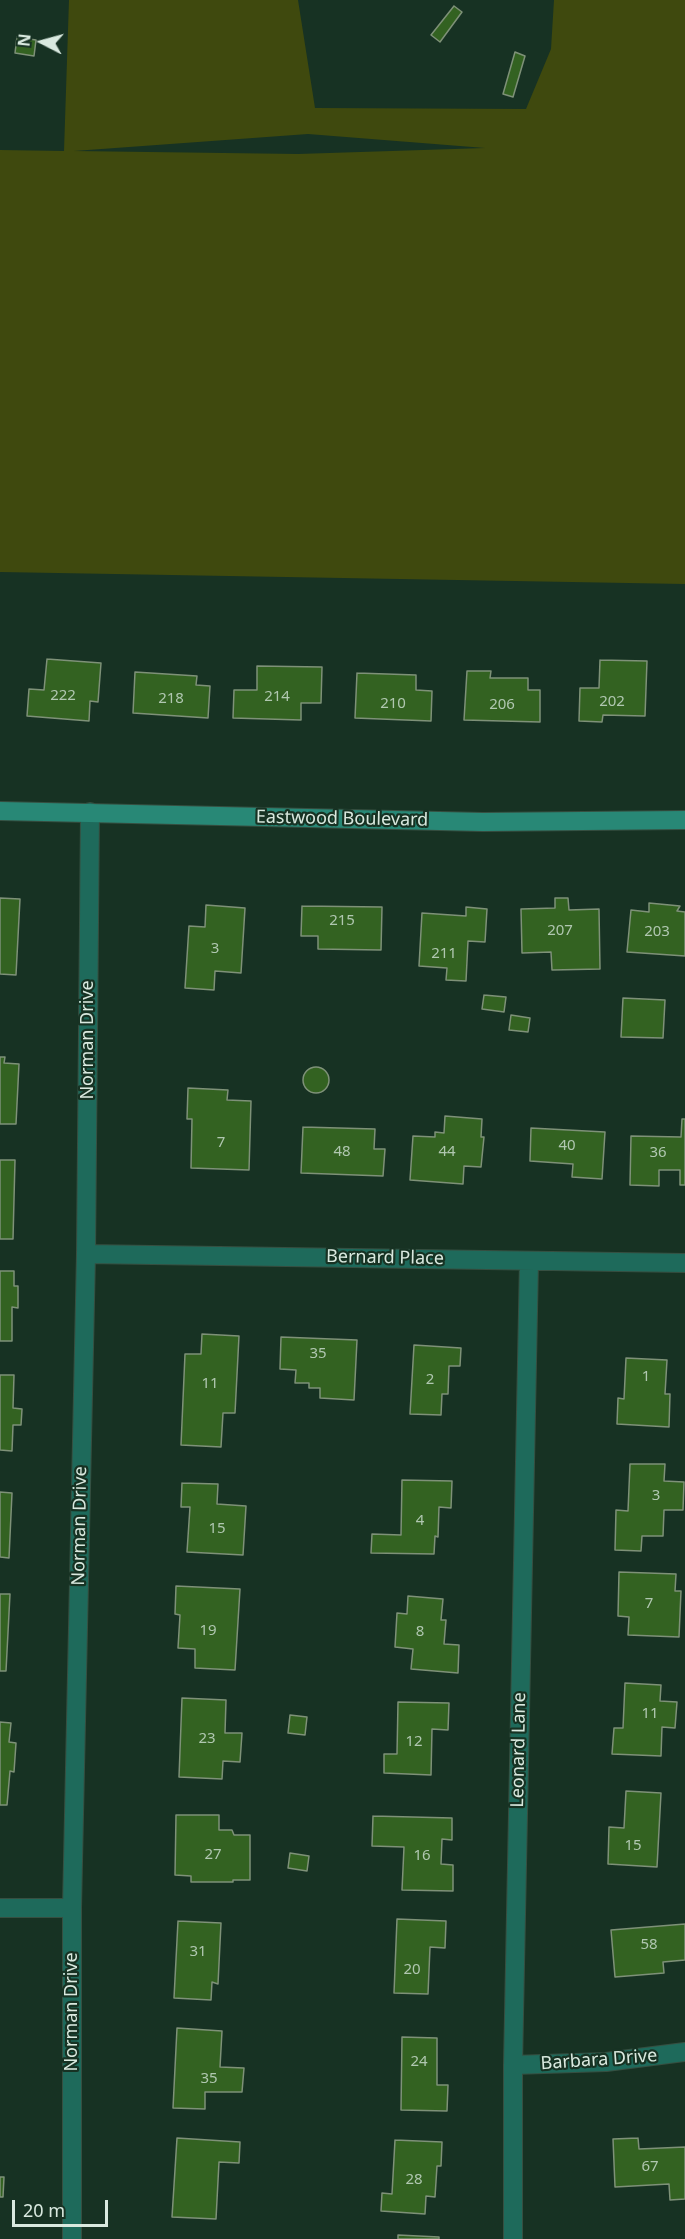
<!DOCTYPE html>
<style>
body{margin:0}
#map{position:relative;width:685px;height:2239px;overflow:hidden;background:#173223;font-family:"Noto Sans",sans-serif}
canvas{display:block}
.north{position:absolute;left:12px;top:12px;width:60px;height:60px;-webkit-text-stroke:4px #173223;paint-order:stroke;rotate:276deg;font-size:16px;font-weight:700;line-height:24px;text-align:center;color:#d9e9df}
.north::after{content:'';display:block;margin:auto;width:21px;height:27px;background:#d9e9df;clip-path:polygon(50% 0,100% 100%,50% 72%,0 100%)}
.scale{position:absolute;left:12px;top:2200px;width:96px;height:27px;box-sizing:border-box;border:3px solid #d9e9df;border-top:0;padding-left:8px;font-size:18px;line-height:21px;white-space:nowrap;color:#d9e9df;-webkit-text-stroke:4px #173223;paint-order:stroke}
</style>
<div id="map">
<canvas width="685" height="2239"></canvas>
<div class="north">N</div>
<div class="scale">20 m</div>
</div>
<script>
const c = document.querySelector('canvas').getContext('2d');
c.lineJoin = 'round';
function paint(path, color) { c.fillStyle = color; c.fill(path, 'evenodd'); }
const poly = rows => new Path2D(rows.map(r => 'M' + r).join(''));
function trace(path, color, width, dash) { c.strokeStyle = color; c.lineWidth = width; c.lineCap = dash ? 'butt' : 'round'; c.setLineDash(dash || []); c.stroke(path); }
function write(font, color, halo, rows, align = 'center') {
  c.font = font + ' "Noto Sans",sans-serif'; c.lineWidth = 4.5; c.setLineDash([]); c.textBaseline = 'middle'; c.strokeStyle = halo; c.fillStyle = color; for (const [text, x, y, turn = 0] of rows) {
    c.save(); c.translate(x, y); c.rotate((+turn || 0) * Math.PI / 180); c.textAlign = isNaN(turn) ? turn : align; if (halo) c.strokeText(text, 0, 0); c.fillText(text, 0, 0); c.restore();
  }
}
paint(poly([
 [69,0,298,0,315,108,526,109,551,49,554,0,685,0,685,584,0,572,0,150,64,151],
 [308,134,485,148,298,154,74,151]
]), '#3f490e');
const building = poly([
 [454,6,462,12,440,42,431,35,454,6],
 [17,37,36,40,34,56,15,53,17,37],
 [515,52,525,56,513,97,503,94,515,52],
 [47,659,101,663,98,702,90,701,89,721,27,716,29,689,44,690,47,659],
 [600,660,647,661,645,716,603,715,602,722,579,721,580,688,599,688,600,660],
 [257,666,322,667,321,703,301,703,301,720,233,718,234,690,257,690,257,666],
 [467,671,491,671,490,678,528,678,528,690,540,690,540,722,464,720,467,671],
 [135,672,197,676,196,685,210,686,208,718,133,713,135,672],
 [357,673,416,675,416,690,432,691,431,721,355,718,357,673],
 [0,898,20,899,16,975,0,974,0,898],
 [555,898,568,898,569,910,599,909,600,969,552,970,551,952,522,953,521,909,555,908,555,898],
 [649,903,680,906,677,911,685,912,685,956,627,952,631,910,649,912,649,903],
 [206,905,245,908,241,973,215,971,214,990,185,988,189,926,205,927,206,905],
 [302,906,382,907,381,950,318,949,318,936,301,936,302,906],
 [466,907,487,909,485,942,468,941,466,981,446,980,447,968,419,966,422,913,466,916,466,907],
 [484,995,506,997,504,1012,482,1009,484,995],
 [623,998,665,1000,663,1038,621,1037,623,998],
 [511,1015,530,1018,528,1032,509,1030,511,1015],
 [0,1057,5,1057,4,1063,19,1064,16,1124,0,1124,0,1057],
 '303 1080a13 13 0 1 1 26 0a13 13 0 1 1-26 0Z',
 [188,1088,228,1090,227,1100,251,1101,249,1170,191,1168,192,1119,187,1119,188,1088],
 [445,1116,482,1119,481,1137,484,1137,481,1167,464,1166,463,1184,410,1180,413,1136,435,1137,435,1132,444,1133,445,1116],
 [682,1119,685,1119,685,1185,680,1185,680,1170,659,1170,659,1186,630,1185,631,1136,681,1137,682,1119],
 [303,1127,375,1129,374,1149,385,1149,383,1176,301,1173,303,1127],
 [531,1128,605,1132,602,1179,572,1177,573,1164,530,1161,531,1128],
 [0,1160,15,1160,13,1239,0,1239,0,1160],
 [0,1271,14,1271,14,1286,18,1286,18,1308,12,1307,12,1341,0,1341,0,1271],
 [202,1334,239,1336,235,1413,223,1413,221,1447,181,1445,185,1354,201,1354,202,1334],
 [281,1337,357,1340,354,1400,320,1398,320,1388,309,1388,309,1383,295,1383,296,1370,280,1369,281,1337],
 [414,1345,461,1348,460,1366,449,1366,448,1394,442,1394,441,1415,410,1414,414,1345],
 [626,1358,667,1360,665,1394,670,1394,669,1427,617,1424,618,1398,624,1399,626,1358],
 [0,1375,14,1375,13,1408,22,1409,21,1425,13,1425,12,1451,0,1450,0,1375],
 [630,1464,665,1464,664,1481,684,1482,683,1510,664,1510,663,1536,642,1536,641,1551,615,1550,616,1510,628,1511,630,1464],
 [402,1480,452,1481,451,1508,439,1507,438,1537,435,1536,434,1554,371,1553,372,1534,401,1535,402,1480],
 [182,1483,218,1484,217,1504,246,1506,243,1555,187,1552,190,1507,181,1507,182,1483],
 [0,1492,12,1493,9,1558,0,1557,0,1492],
 [619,1572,676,1574,675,1591,681,1591,679,1637,628,1635,629,1617,618,1616,619,1572],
 [176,1586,240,1589,235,1670,195,1668,195,1649,178,1648,180,1615,175,1614,176,1586],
 [0,1594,10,1594,6,1671,0,1671,0,1594],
 [408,1596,443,1599,441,1620,446,1620,444,1644,459,1645,458,1673,411,1669,413,1649,395,1647,397,1613,407,1614,408,1596],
 [625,1683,661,1685,660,1701,677,1702,675,1728,662,1727,661,1756,612,1754,614,1728,623,1728,625,1683],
 [182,1698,226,1700,225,1733,242,1733,240,1762,223,1761,222,1779,179,1777,182,1698],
 [398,1702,449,1703,448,1730,432,1729,431,1775,384,1773,384,1754,397,1754,398,1702],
 [290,1715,307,1717,305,1735,288,1733,290,1715],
 [0,1722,11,1723,9,1742,16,1743,14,1772,10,1771,7,1805,0,1805,0,1722],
 [626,1791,661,1793,657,1867,608,1864,609,1827,624,1828,626,1791],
 [176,1815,219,1815,219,1830,232,1830,234,1835,250,1835,250,1880,233,1880,233,1882,191,1882,191,1876,175,1875,176,1815],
 [373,1816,452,1818,452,1840,442,1839,441,1864,453,1865,453,1891,402,1890,404,1847,372,1846,373,1816],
 [290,1853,309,1856,307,1871,288,1868,290,1853],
 [397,1919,446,1921,445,1948,430,1947,428,1994,394,1993,397,1919],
 [178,1921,221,1923,218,1984,212,1982,211,2000,174,1998,178,1921],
 [685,1924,685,1960,663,1962,664,1973,615,1977,611,1930,685,1924],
 [177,2028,222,2031,220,2067,244,2068,242,2092,205,2092,205,2109,173,2108,177,2028],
 [402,2037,437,2038,437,2085,448,2085,447,2111,401,2110,402,2037],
 [177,2138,240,2142,239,2163,219,2162,216,2219,172,2217,177,2138],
 [638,2138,639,2149,685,2147,685,2199,670,2200,669,2184,615,2187,613,2139,638,2138],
 [395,2140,442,2142,441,2166,437,2166,435,2197,426,2196,425,2214,381,2211,382,2193,392,2194,395,2140],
 [0,2177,4,2177,3,2197,0,2197,0,2177],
 [398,2235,439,2237,439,2239,398,2239,398,2235]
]);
paint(building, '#336221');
trace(building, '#7e9178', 1.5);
const street = poly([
 [86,1254,685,1263],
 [0,1908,72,1908],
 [513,2065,606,2062,685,2052],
 [72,2239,72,1908,86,1254,90,812],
 [513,2239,513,2065,529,1261]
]);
const secondary = poly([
 [0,811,483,822,685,820]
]);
trace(street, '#364f41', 20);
trace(secondary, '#364f41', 20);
trace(street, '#1e6a5b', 18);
trace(secondary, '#288876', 18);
write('15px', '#b0c7b0', null, [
 ["222",63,696],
 ["214",277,697],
 ["218",171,699],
 ["202",612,702],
 ["210",393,704],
 ["206",502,705],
 ["215",342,921],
 ["207",560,931],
 ["203",657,932],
 ["3",215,949],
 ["211",444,954],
 ["7",221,1143],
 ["40",567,1146],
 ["48",342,1152],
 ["44",447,1152],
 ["36",658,1153],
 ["35",318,1354],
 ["1",646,1377],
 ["2",430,1380],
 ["11",210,1384],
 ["3",656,1496],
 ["4",420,1521],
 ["15",217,1529],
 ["7",649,1604],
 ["19",208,1631],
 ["8",420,1632],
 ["11",650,1714],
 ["23",207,1739],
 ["12",414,1742],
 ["15",633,1846],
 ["27",213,1855],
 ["16",422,1856],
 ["58",649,1945],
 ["31",198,1952],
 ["20",412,1970],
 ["24",419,2062],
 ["35",209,2079],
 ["67",650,2167],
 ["28",414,2180]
]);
write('18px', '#d9e9df', '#173223', [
 ["Eastwood Boulevard",342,819,1],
 ["Norman Drive",88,1040,-90],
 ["Bernard Place",385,1258,1],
 ["Norman Drive",80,1526,-89],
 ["Leonard Lane",519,1750,-89],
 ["Norman Drive",72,2012,-90],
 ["Barbara Drive",599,2060,-4]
]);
</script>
